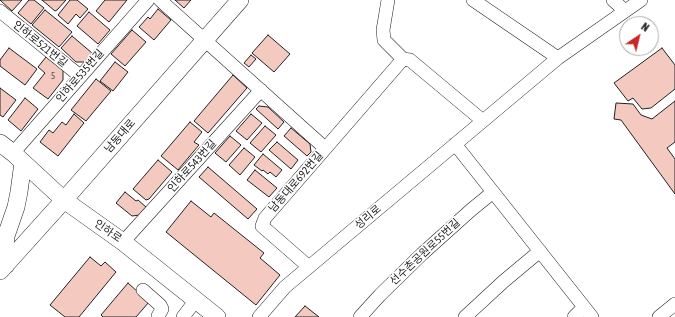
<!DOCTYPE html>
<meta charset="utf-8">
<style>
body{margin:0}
#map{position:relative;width:675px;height:317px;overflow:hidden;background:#fff;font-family:"Asap Condensed",sans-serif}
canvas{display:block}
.north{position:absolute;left:619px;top:16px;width:40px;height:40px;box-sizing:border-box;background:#fff;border:1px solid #a7a7a7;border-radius:50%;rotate:35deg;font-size:11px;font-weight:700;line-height:16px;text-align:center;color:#222}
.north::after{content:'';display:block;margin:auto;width:14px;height:18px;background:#c62828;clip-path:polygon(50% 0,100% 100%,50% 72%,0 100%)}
</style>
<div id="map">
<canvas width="675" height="317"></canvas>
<div class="north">N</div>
</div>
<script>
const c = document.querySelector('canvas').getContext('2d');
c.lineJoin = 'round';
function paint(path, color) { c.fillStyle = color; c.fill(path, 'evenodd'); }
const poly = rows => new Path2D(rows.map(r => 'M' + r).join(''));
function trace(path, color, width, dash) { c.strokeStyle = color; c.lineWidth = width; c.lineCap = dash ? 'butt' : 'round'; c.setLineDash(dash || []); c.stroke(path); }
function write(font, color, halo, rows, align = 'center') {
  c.font = font + ' "Asap Condensed","Noto Sans KR",sans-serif'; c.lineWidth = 3; c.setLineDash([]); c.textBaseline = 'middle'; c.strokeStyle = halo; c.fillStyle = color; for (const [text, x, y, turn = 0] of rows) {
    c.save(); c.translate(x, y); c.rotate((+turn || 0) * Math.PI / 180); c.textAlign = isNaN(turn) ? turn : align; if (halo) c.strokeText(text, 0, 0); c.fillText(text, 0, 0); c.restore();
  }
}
const building = poly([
 [0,0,22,0,12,11,0,0],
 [29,0,34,0,44,8,31,24,18,13,29,0],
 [42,0,66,0,57,10,55,11,42,0],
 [70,0,77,0,88,9,80,18,76,14,68,24,58,15,70,0],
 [105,0,127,0,109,22,96,11,105,0],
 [175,0,191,0,184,8,175,0],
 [158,9,171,20,154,40,139,27,148,17,150,19,158,9],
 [45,10,72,32,59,47,32,25,45,10],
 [89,12,110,30,98,44,77,26,89,12],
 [132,30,146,42,125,66,111,54,132,30],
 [268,35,290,54,274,72,252,53,268,35],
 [72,36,92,53,85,62,76,62,61,48,72,36],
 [9,48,37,69,25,85,0,66,0,60,9,48],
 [662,48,675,65,675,89,651,108,642,109,633,98,628,101,614,83,662,48],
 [251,55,256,59,249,67,244,63,251,55],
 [46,57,63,70,63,80,48,99,33,88,45,73,38,67,46,57],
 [115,62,128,72,113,91,100,81,115,62],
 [233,75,247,88,208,133,194,121,233,75],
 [96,79,111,91,86,121,71,110,96,79],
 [0,88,16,100,3,117,0,115,0,88],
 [25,98,38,109,21,131,8,120,25,98],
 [675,101,675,142,667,148,675,159,675,194,621,120,614,119,616,103,633,104,641,115,652,119,675,101],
 [259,106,268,107,284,122,278,129,256,109,259,106],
 [74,114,84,123,58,156,40,142,49,130,53,133,62,122,66,125,74,114],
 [251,114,262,123,247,140,236,131,251,114],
 [190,122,202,132,194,142,199,145,178,170,161,156,190,122],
 [265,126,276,135,261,152,250,143,265,126],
 [291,128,310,144,311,152,307,156,284,136,291,128],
 [230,136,241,145,226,162,215,153,230,136],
 [277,142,298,160,291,169,269,150,277,142],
 [244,148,255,157,240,175,229,165,244,148],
 [263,154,282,170,276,177,270,172,268,174,263,170,262,171,254,165,263,154],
 [158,160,172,172,149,199,146,200,133,189,158,160],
 [208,167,257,209,248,219,199,177,208,167],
 [255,170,277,188,269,197,247,180,255,170],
 [125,192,136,201,138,200,146,207,140,215,132,216,116,203,125,192],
 [191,201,211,217,214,213,264,253,260,258,280,275,256,305,166,232,191,201],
 [90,257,101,266,105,262,116,272,79,317,65,317,50,305,90,257],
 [128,283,149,302,136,317,103,317,101,315,128,283],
 [305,306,319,317,295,317,305,306]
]);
paint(building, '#f3c9c0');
trace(building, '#222', 1);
const minor = poly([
 [160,0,325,148],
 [388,0,383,30,384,40,403,59],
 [473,0,558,58],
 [613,0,625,11],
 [0,11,80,76],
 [403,59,410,60,483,121],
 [455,144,592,317],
 [13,153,148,0],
 [123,242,261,90],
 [309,267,262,226,265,218,403,59],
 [143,290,160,305,162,309,158,316,158,317],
 [183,317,196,300],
 [259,317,285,287,558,58,641,0],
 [360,317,380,295,422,254,471,210,493,192],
 [465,317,504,281,540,251],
 [574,317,584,307],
 [659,317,675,304]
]);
const major = poly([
 [0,143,13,153,64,200,123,242,217,317],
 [6,265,5,251,6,236,16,207,19,192,23,162],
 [0,271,64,200,240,0]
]);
trace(minor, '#222', 14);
trace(major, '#222', 18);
trace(minor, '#fff', 13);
trace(major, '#fff', 17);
write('9px', '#564c4a', null, [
 ["5",53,76]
]);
write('11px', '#222', '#fff', [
 ["인하로521번길",40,44,39],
 ["인하로535번길",80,76,-49],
 ["남동대로",120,136,-49],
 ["인하로543번길",192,166,-48],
 ["남동대로692번길",296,182,-49],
 ["성리로",368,217,-40],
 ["인하로",108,231,35],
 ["선수촌공원로55번길",425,252,-43]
]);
</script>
